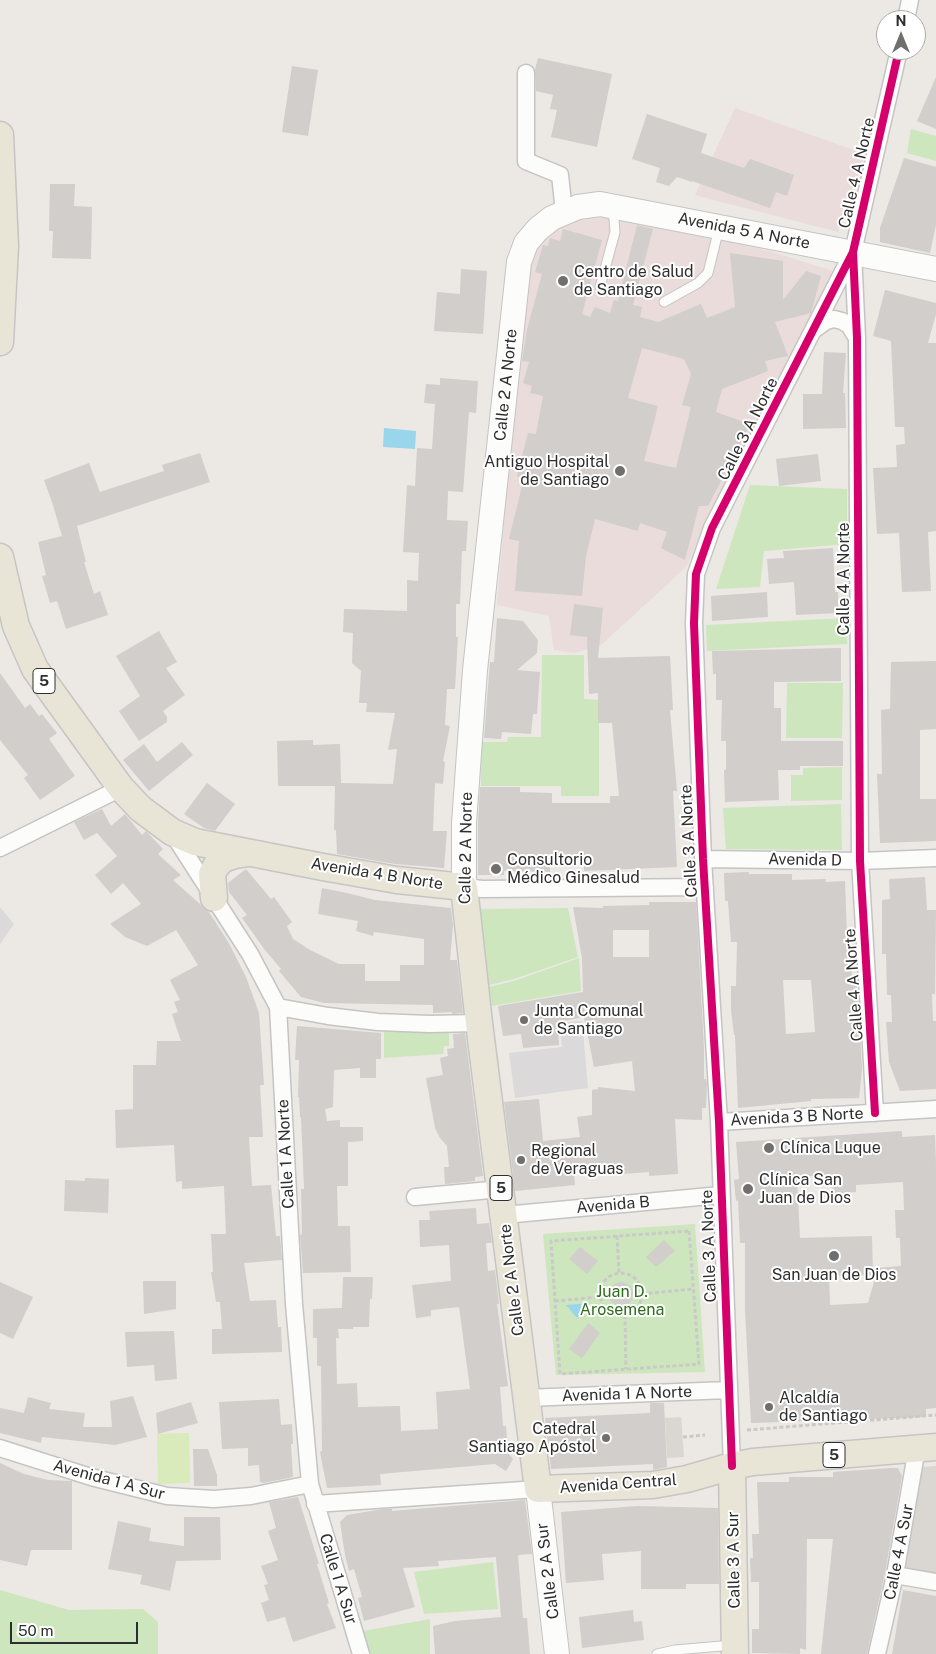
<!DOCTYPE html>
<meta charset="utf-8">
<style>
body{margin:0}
#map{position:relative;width:936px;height:1654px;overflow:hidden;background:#ece8e4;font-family:"Public Sans",sans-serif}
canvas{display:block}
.north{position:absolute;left:876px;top:10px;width:50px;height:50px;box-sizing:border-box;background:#fff;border:1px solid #ababab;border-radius:50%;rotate:0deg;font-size:14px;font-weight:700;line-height:20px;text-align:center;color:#2e2e2e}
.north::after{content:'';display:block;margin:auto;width:18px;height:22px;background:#706f6e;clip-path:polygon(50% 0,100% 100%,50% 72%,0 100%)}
.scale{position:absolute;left:10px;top:1622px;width:128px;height:22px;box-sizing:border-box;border:2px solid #2e2e2e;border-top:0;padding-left:6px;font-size:15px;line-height:18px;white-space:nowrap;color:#2e2e2e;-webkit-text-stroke:4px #fff;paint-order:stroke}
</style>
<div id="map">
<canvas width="936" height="1654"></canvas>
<div class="north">N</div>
<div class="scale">50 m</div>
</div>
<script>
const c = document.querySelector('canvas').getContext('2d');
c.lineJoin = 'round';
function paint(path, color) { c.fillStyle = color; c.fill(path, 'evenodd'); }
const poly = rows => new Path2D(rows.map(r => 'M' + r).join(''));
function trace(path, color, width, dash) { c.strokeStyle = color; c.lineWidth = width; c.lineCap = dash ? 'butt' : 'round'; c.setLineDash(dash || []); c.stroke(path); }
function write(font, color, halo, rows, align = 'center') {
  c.font = font + ' "Public Sans",sans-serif'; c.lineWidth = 4; c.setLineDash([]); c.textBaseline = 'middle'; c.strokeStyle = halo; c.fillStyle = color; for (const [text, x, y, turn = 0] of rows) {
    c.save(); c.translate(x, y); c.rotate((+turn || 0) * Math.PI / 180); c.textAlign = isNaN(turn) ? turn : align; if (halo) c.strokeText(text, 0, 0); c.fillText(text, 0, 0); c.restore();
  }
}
paint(poly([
 [0,907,14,924,0,944],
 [582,1021,588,1088,515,1098,509,1053,562,1047,559,1023]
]), '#dcd9db');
paint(poly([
 [735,108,865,154,838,232,695,195],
 [614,216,686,230,769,251,833,271,815,314,710,512,687,566,600,646,574,653,554,650,549,616,497,605,512,430,531,257,560,223]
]), '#e9dcdb');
paint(poly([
 [911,129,936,136,936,161,907,153],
 [750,485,847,489,847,544,764,551,760,587,716,589],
 [846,618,847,644,707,651,706,625],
 [542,655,584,655,584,699,599,700,599,796,561,796,561,786,481,786,481,742,507,742,508,737,541,737],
 [787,683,843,683,842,738,786,738],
 [842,767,842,800,791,801,791,775,803,775,803,768],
 [841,804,842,850,726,849,723,808],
 [568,908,578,957,514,979,485,986,474,909],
 [579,958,581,991,492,1006,489,987,514,981],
 [384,1029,449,1031,449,1046,444,1046,443,1054,384,1058],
 [695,1224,705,1372,556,1375,543,1234],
 [493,1562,498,1609,424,1614,414,1572],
 [0,1590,69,1610,143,1609,158,1622,158,1654,0,1654],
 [430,1619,430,1654,370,1654,363,1631]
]), '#cee6be');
paint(poly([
 [189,1433,190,1483,158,1484,157,1434]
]), '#d9eabb');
paint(poly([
 [681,1417,684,1457,667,1458,665,1418],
 [936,1466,936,1578,901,1573,920,1467]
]), '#dad6d2');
paint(poly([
 [384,428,416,431,415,449,383,447],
 [590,1303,577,1318,566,1305]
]), '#99d6ec');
paint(poly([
 [538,58,612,74,597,147,551,137,557,110,550,109,553,95,536,91,535,69],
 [292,66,318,70,308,136,282,132],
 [936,77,936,129,917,121],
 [647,114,707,134,701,153,744,168,750,159,794,175,787,196,776,192,770,208,692,181,692,182,677,177,669,186,656,182,660,168,632,159],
 [904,158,936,167,936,225,930,253,880,242,880,228],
 [50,184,75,184,74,206,92,207,91,259,52,258,53,231,49,231],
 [637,225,653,229,633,305,642,307,640,317,658,322,701,304,707,318,735,307,730,253,783,261,783,300,806,271,821,276,811,313,775,322,788,356,765,361,768,371,722,389,716,412,744,422,748,429,708,506,699,506,685,560,661,548,667,532,640,523,638,531,595,519,586,556,582,596,515,591,519,541,509,539,524,478,517,476,528,433,536,434,543,396,530,393,532,386,523,383,529,362,522,361,527,330,542,274,535,272,543,245,548,246,550,238,560,241,563,229,602,240,582,314,590,317,595,307,610,313,614,300,618,301],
 [642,348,684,359,691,374,682,405,691,407,676,468,644,461,658,406,628,398],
 [461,269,487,271,483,334,434,331,437,292,460,294],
 [885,290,936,303,936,314,928,343,936,343,936,531,928,532,931,591,902,592,899,533,877,534,873,468,897,467,896,445,905,444,904,427,895,427,891,341,873,336],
 [824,352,846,353,843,393,845,393,846,428,803,429,803,394,822,394],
 [440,378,478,381,476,413,469,412,463,492,448,491,447,520,468,521,466,551,462,551,460,604,456,604,456,637,458,637,455,689,447,689,445,725,450,726,443,761,445,762,443,784,435,783,433,831,447,831,444,868,395,864,337,854,336,830,334,830,335,786,278,786,277,741,313,740,313,745,340,744,341,783,393,784,397,749,388,750,395,713,366,712,367,703,359,703,361,671,352,663,353,633,343,632,344,609,407,611,407,580,418,581,419,553,403,552,407,485,415,486,417,448,432,449,435,404,424,403,426,384,440,385],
 [200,453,210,482,77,526,86,562,84,562,94,594,100,591,108,615,66,629,57,601,50,603,42,576,46,575,38,542,62,536,53,505,44,480,89,463,100,492,164,471,162,465],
 [818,454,821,481,779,486,776,459],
 [833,548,835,592,838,592,839,613,796,615,794,582,769,584,767,559,784,558,783,551],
 [767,592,768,617,712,621,711,596],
 [574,604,603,608,598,658,670,656,673,710,670,710,677,791,673,791,677,867,584,871,584,860,550,860,550,872,504,871,504,875,478,875,478,822,480,787,520,787,520,792,552,793,552,803,610,803,610,796,619,796,612,723,598,723,598,693,589,694,587,637,570,635],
 [497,618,523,621,538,640,537,653,517,670,540,672,537,714,533,714,531,734,502,732,501,739,484,738,490,662,494,662],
 [159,631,177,662,166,668,185,695,163,711,167,717,167,722,139,741,119,711,140,696,116,656],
 [841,648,841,681,774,682,774,708,781,708,781,741,843,741,843,766,800,766,800,770,778,770,779,800,725,802,724,770,726,770,726,741,721,741,722,700,716,700,716,674,713,674,712,651],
 [936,661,936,729,920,730,920,799,936,799,936,841,880,843,877,774,882,774,881,710,890,709,891,662],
 [0,673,25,708,30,704,39,716,42,714,57,733,49,739,75,776,40,800,24,778,28,775,0,740],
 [182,742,193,755,149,791,123,760,144,744,157,762],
 [207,783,235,804,215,831,204,828,184,814],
 [102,809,111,826,125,814,142,835,146,831,163,849,158,854,181,875,173,880,209,912,230,945,246,977,259,1013,264,1085,260,1085,263,1137,249,1137,252,1186,271,1185,276,1236,280,1236,282,1260,244,1263,250,1301,276,1300,278,1327,281,1327,282,1352,212,1354,212,1329,222,1329,220,1302,216,1302,211,1272,213,1272,211,1234,226,1234,224,1186,182,1189,182,1181,176,1182,174,1145,116,1148,115,1110,133,1109,133,1065,156,1065,157,1041,181,1041,172,1014,178,1012,174,1002,180,1000,170,980,198,965,176,930,147,946,125,937,110,924,141,904,123,883,111,894,95,875,117,856,97,833,84,840,74,822],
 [246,869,271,899,274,897,292,922,287,926,293,939,310,950,339,964,365,964,365,981,400,981,400,965,424,965,424,939,374,932,373,936,356,931,358,921,318,914,322,888,347,893,375,900,451,908,453,925,450,960,457,960,463,1013,452,1014,452,1012,433,1013,433,1005,324,1003,301,997,279,971,281,969,265,950,242,918,247,915,229,892,228,883],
 [749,872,749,874,792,874,792,880,826,879,826,882,845,881,847,937,851,937,852,985,857,985,856,998,858,998,862,1069,859,1098,811,1099,811,1101,738,1108,735,1035,734,1035,731,1010,731,986,736,986,737,942,731,942,728,901,725,901,724,873],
 [783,980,811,980,815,1032,786,1034],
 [925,877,927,910,936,910,935,994,932,994,933,1021,936,1021,936,1089,900,1091,889,1062,886,1022,892,1022,891,995,887,995,886,954,882,954,882,900,890,899,889,879],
 [649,902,696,902,704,1047,704,1079,706,1079,707,1083,706,1108,702,1108,702,1120,675,1119,678,1174,649,1176,649,1172,610,1175,610,1170,574,1173,575,1185,515,1191,504,1102,539,1099,543,1141,580,1137,577,1117,592,1115,592,1090,598,1089,598,1087,635,1091,632,1061,594,1067,584,1017,558,1022,559,1045,523,1048,521,1034,503,1036,498,1006,583,992,582,958,573,907,603,908,603,906,649,905],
 [613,930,649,930,649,957,613,957],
 [297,1026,381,1033,381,1059,376,1059,376,1078,360,1078,360,1068,334,1070,333,1107,325,1109,327,1121,340,1120,340,1127,363,1127,363,1141,348,1142,348,1186,337,1186,338,1226,350,1226,351,1272,303,1273,300,1235,302,1234,301,1189,304,1189,301,1117,300,1117,299,1097,298,1097,299,1060,295,1060],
 [465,1033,483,1176,475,1177,475,1181,445,1184,444,1167,449,1167,447,1146,440,1138,435,1128,426,1078,443,1075,440,1058,448,1056,447,1049,454,1048,453,1034],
 [902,1131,902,1137,935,1135,936,1165,936,1408,926,1409,926,1417,751,1423,745,1310,745,1243,740,1243,738,1200,736,1201,734,1180,739,1179,736,1142],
 [832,1175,833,1194,856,1192,856,1185,903,1182,904,1210,895,1210,896,1238,900,1238,901,1266,878,1268,868,1303,830,1305,829,1276,873,1275,872,1236,800,1238,797,1177],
 [85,1178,109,1179,108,1213,64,1211,65,1180,85,1181],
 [476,1208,477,1224,489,1223,492,1243,486,1243,488,1271,495,1270,499,1304,497,1304,508,1386,500,1387,503,1426,506,1426,507,1440,504,1448,513,1459,506,1471,495,1464,380,1474,381,1485,327,1488,320,1452,322,1451,321,1366,317,1366,317,1338,313,1338,313,1309,342,1308,343,1277,373,1277,372,1299,370,1299,369,1327,353,1327,353,1329,338,1329,339,1338,336,1338,337,1384,357,1383,358,1407,400,1406,401,1431,438,1429,436,1392,470,1389,459,1307,431,1310,431,1316,416,1318,412,1285,451,1281,449,1245,420,1247,419,1220,430,1220,429,1211],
 [664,1240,675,1251,656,1267,646,1257],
 [580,1247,598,1261,587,1274,569,1259],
 [143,1281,176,1281,176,1309,144,1314],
 [0,1282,33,1297,13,1339,0,1333],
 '609 1294a12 12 0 1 1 24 0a12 12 0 1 1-24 0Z',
 [588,1323,600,1333,582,1358,569,1349],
 [174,1331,177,1379,155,1381,154,1365,127,1367,125,1332],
 [133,1396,147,1437,115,1445,42,1437,41,1443,0,1433,0,1408,24,1413,28,1397,51,1403,49,1409,85,1413,83,1427,112,1427,110,1401],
 [279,1399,281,1425,292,1424,293,1444,291,1444,293,1477,264,1483,260,1482,259,1465,248,1466,248,1448,222,1449,219,1402],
 [191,1402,198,1423,158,1434,156,1413],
 [650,1403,664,1403,667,1467,653,1470,653,1464,551,1469,545,1418,650,1413],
 [193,1449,208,1449,217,1475,217,1486,194,1486],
 [0,1463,24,1474,48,1480,72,1481,72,1550,31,1550,27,1566,0,1560],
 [890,1468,898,1468,902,1476,885,1573,867,1654,821,1654,833,1539,807,1539,806,1650,800,1648,800,1654,752,1653,752,1629,759,1629,759,1582,751,1582,750,1558,753,1558,752,1534,759,1534,757,1482,789,1482,789,1477,833,1477,833,1472],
 [298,1497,319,1564,317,1564,329,1603,327,1604,336,1628,293,1642,285,1617,267,1622,261,1603,269,1600,264,1585,268,1584,261,1566,278,1560,268,1531,276,1528,269,1502],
 [525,1500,532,1554,518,1555,523,1618,527,1618,530,1654,435,1654,433,1626,455,1621,501,1617,496,1557,438,1561,439,1566,403,1568,415,1607,364,1621,358,1598,362,1597,354,1569,349,1571,345,1555,340,1522,347,1515,383,1509,392,1509,392,1511],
 [637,1506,718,1508,719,1584,686,1584,686,1589,641,1589,641,1551,602,1554,604,1580,566,1583,561,1512],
 [184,1517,220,1517,221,1560,176,1561,170,1591,140,1584,142,1575,108,1569,118,1521,151,1528,149,1541,184,1546],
 [903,1590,936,1596,936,1654,892,1654],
 [633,1610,634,1622,642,1621,644,1640,582,1648,579,1617]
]), '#d1cecb');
const service = poly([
 [600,287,615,232,613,208],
 [664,302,698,283,708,273,719,228],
 [657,1654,675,1650,733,1645]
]);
const minor = poly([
 [906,20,910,0],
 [526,73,526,161,560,175,564,212],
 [815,329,826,321,834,319,842,321,849,325,857,338],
 [173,834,250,954,278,1007,294,1304,310,1484,361,1654],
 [0,848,121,788],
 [703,859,860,861,936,858],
 [464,887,482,889,705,887],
 [278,1007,328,1016,378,1022,429,1024,479,1023],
 [875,1113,860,861,857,338,853,252,899,50],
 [719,1122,936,1109],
 [415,1197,501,1189],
 [504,1215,721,1195],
 [526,1398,728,1390],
 [0,1448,91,1477,167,1496,214,1499,251,1496,310,1484],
 [732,1466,719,1122,703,859,694,623,696,574,712,528,853,252],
 [315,1504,538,1489],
 [895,1575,936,1582],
 [877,1654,895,1575,917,1448]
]);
const secondary = poly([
 [464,887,464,823,475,670,519,262,526,243,538,229,552,218,578,207,600,204,936,269],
 [538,1489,557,1654]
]);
const primary = poly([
 [0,135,5,246,0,342],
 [0,557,16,626,35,669,121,788,141,809,172,832,195,842,323,867,397,880,464,887,479,1023,538,1489,653,1485,687,1479,732,1466,753,1462,936,1447],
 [214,898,212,874,216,866,223,859,235,855,249,853],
 [732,1466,735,1654]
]);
trace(service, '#c5c4c5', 11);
trace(minor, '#c5c4c5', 19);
trace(secondary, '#c5c4c5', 26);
trace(primary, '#c6c5c4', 29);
trace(poly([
 [689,1231,699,1364,560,1374,551,1241,689,1231],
 [617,1236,619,1273],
 '600 1294a21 21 0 1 1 42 0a21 21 0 1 1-42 0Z',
 [642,1294,693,1289],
 [555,1301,600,1297],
 [625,1315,626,1369],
 [747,1430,936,1415],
 [683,1437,705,1435]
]), '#c9c9c8', 3, [4, 2.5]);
trace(service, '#fcfcfb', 9);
trace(minor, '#fcfcfb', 16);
trace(secondary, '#fcfcfb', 24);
trace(primary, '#e8e4d6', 26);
trace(poly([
 [875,1113,860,861,857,338,853,252,899,50],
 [732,1466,719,1122,703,859,694,623,696,574,712,528,853,252]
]), '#d6006c', 8);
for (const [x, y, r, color] of [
 [563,281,6,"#706f6e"],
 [620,471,6,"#706f6e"],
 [496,869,6,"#706f6e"],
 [524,1020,5,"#706f6e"],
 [769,1148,6,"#706f6e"],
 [521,1160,5,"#706f6e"],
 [748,1189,6,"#706f6e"],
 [834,1256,6,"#706f6e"],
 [769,1407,5,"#706f6e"],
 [606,1438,5,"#706f6e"]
]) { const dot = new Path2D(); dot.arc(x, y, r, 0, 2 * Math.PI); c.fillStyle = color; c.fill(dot); trace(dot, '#fff', 2); }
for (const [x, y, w] of [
 [44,681,22],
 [501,1188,22],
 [834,1455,22]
]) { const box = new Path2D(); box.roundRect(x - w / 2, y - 12.5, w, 25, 4); c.fillStyle = '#fff'; c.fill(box); trace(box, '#2e2e2e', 1); }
write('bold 15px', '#2e2e2e', null, [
 ["5",44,681],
 ["5",501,1188],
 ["5",834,1455]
]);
write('16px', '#2e2e2e', '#fff', [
 ["Calle 4 A Norte",857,173,-77],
 ["Avenida 5 A Norte",744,231,11],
 ["Calle 2 A Norte",506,385,-84],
 ["Calle 3 A Norte",748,429,-63],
 ["Calle 4 A Norte",844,579,-90],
 ["Calle 3 A Norte",689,841,-93],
 ["Calle 2 A Norte",466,848,-89],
 ["Avenida D",805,860,1],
 ["Avenida 4 B Norte",377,874,9],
 ["Calle 4 A Norte",854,985,-94],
 ["Avenida 3 B Norte",797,1117,-3],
 ["Calle 1 A Norte",286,1154,-93],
 ["Avenida B",613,1205,-5],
 ["Calle 3 A Norte",709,1246,-92],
 ["Calle 2 A Norte",512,1280,-97],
 ["Avenida 1 A Norte",627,1394,-2],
 ["Avenida 1 A Sur",109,1480,15],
 ["Avenida Central",618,1484,-4],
 ["Calle 4 A Sur",899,1552,-79],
 ["Calle 3 A Sur",734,1560,-91],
 ["Calle 2 A Sur",548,1571,-97],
 ["Calle 1 A Sur",338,1579,73]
]);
write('16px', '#2e2e2e', '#fff', [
 ["Centro de Salud",574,272],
 ["de Santiago",574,290],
 ["Antiguo Hospital",609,462,"right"],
 ["de Santiago",609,480,"right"],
 ["Consultorio",507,860],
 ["Médico Ginesalud",507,878],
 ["Junta Comunal",534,1011],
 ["de Santiago",534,1029],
 ["Clínica Luque",780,1148],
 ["Regional",531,1151],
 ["de Veraguas",531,1169],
 ["Clínica San",759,1180],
 ["Juan de Dios",759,1198],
 ["San Juan de Dios",834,1275,"center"],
 ["Alcaldía",779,1398],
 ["de Santiago",779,1416],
 ["Catedral",596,1429,"right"],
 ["Santiago Apóstol",596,1447,"right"]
], 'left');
write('16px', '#2c6e1b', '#fff', [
 ["Juan D.",622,1292],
 ["Arosemena",622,1310]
]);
</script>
